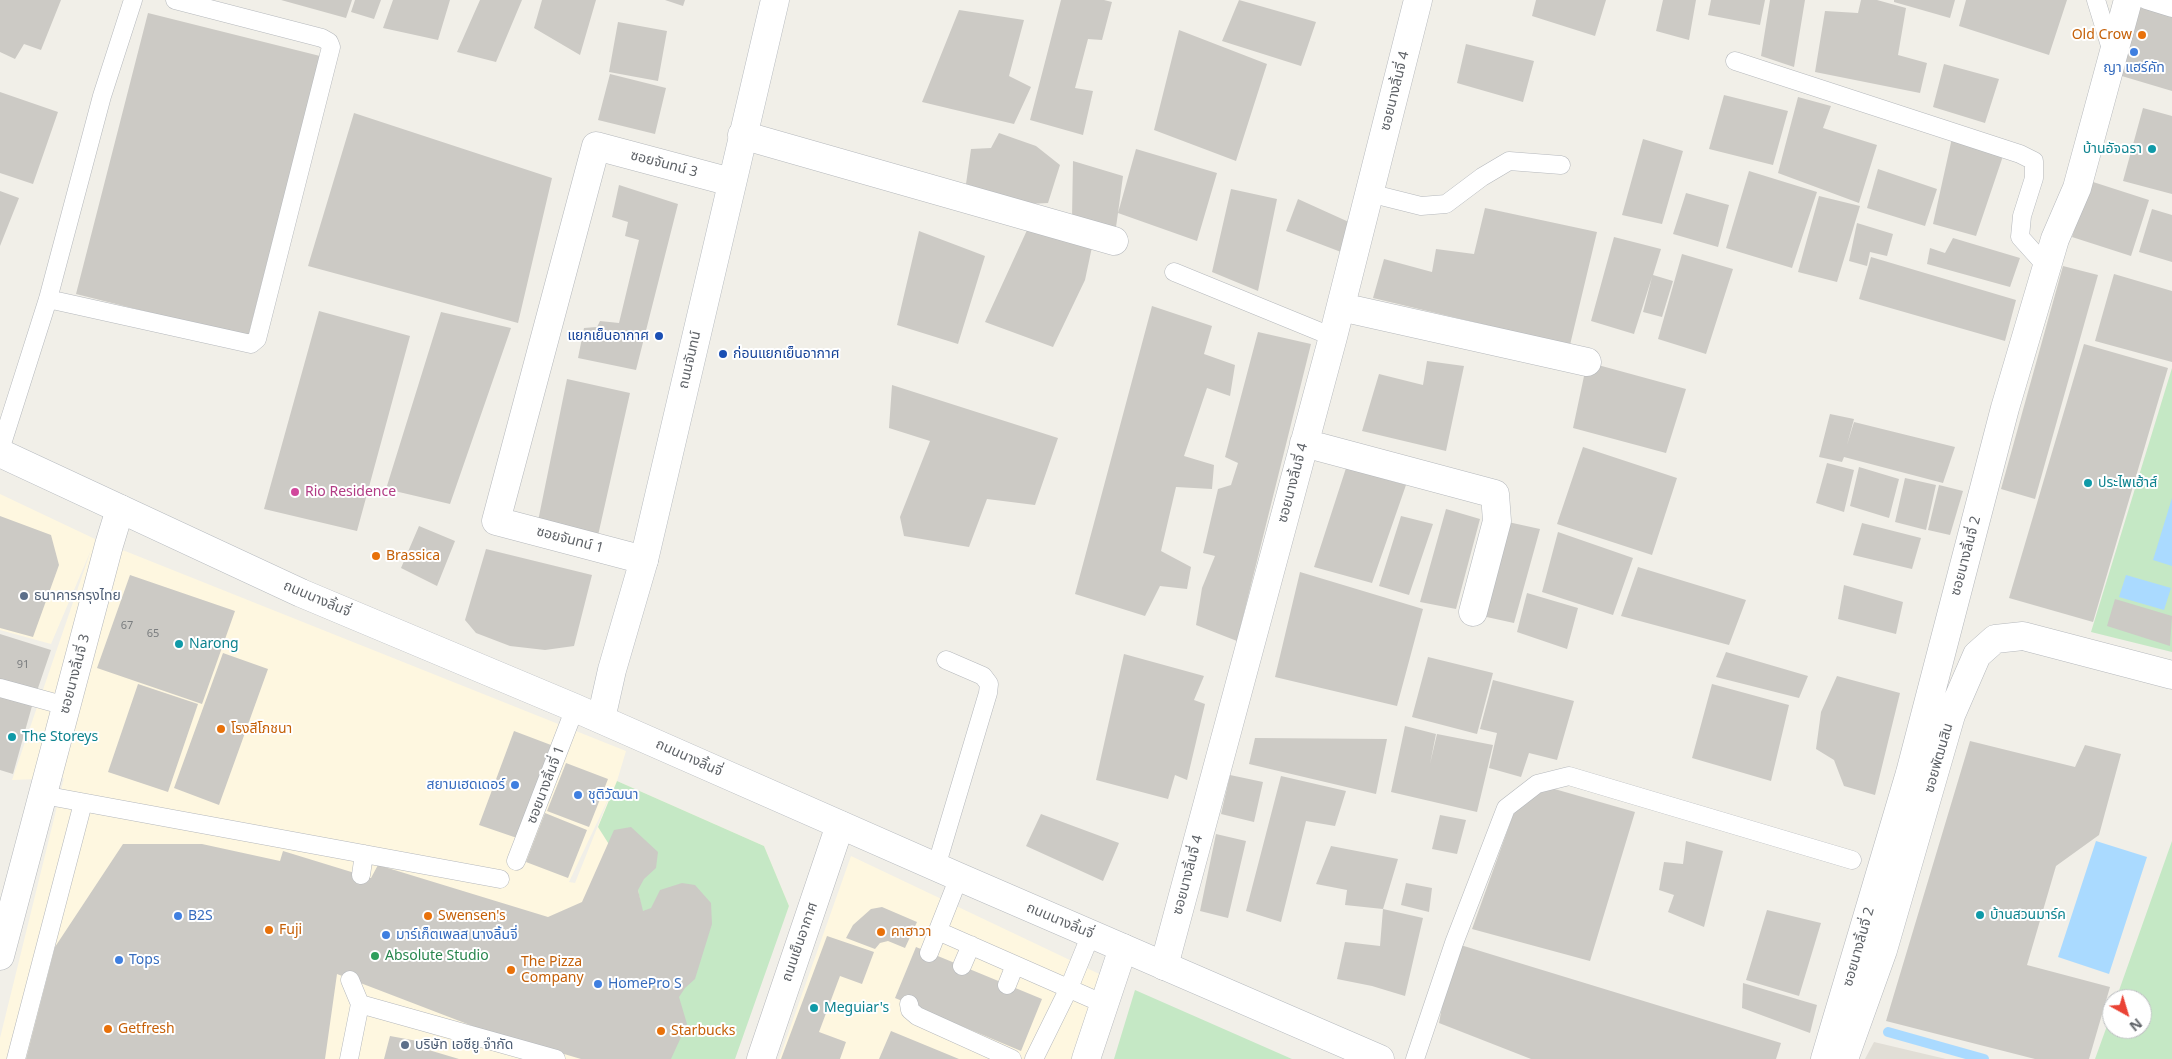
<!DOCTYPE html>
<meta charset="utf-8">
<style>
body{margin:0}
#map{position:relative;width:2172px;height:1059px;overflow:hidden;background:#f1efe8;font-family:"Noto Sans",sans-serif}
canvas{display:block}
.north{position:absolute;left:2102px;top:989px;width:50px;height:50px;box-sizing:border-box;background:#fff;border:1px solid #bfc1c3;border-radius:50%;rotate:141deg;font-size:14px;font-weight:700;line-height:20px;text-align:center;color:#5f6368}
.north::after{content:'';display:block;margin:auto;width:18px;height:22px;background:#ea4335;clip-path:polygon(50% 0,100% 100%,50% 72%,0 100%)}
</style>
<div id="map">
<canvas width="2172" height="1059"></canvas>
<div class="north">N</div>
</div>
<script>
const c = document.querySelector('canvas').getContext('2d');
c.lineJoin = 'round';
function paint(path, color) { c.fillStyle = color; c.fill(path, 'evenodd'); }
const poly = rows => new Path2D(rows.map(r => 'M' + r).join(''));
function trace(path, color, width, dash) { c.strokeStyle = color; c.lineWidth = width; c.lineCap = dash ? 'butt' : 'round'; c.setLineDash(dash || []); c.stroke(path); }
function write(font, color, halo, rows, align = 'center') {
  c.font = font + ' "Noto Sans","Noto Sans Thai",sans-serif'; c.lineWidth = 4; c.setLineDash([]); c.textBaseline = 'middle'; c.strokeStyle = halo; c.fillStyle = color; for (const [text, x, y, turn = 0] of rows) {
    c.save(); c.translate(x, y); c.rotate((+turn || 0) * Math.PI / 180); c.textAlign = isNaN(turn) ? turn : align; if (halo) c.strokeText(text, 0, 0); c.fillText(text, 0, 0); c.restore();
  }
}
paint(poly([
 [0,494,95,539,626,751,617,781,764,846,789,906,728,1059,0,1059,0,1038,64,778,12,780,91,550,51,644,0,630],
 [611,793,575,883,569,882],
 [851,856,1114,981,1078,1059,779,1059]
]), '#fef7e0');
paint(poly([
 [1874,1042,1946,1059,1865,1059]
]), '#e1ded6');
paint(poly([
 [2172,368,2172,652,2091,632],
 [617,781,764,846,789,906,735,1059,670,1059,638,890,598,827],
 [2172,841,2172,1059,2095,1059,2112,1012,2112,1029,2142,1029,2142,999,2116,999],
 [1135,990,1292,1059,1114,1059]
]), '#c5e8c5');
paint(poly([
 [2172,498,2172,566,2153,560],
 [2126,575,2171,588,2164,610,2119,597],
 [2096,841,2147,857,2109,974,2058,957]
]), '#aadaff');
trace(poly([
 [1888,1032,1984,1059]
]), '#aadaff', 10);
paint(poly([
 [0,0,61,0,41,50,24,44,15,59,0,52],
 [281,0,352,0,346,18],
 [355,0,381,0,374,19,351,12],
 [393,0,450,0,438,40,383,28],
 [480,0,522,0,496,62,457,52],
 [542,0,596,0,580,55,534,28],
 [665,0,685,0,683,6],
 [1061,0,1104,0,1112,2,1102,40,1088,39,1075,88,1093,91,1083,135,1030,120],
 [1239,0,1316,22,1301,66,1222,41],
 [1536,0,1606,0,1595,36,1532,16],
 [1663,0,1696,0,1689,40,1656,31],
 [1711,0,1765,0,1760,25,1708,15],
 [1770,0,1805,0,1794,67,1761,56],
 [1861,0,1877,0,1906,8,1898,55,1927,63,1920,93,1815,72,1825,11,1858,13],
 [1894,0,1955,0,1950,18,1894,2],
 [1966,0,2067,0,2049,55,1959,26],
 [2137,4,2172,14,2172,91,2115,74],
 [959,10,1024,20,1009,76,1031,87,1014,124,922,102],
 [148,13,320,56,248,337,76,294],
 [618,22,667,31,658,81,609,72],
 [1179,30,1267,64,1236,161,1154,130],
 [1466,44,1534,61,1523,102,1457,83],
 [1944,64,1999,79,1985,123,1933,107],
 [610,74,666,88,655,134,598,120],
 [0,92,58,112,33,184,0,173],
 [1724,95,1788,111,1773,165,1709,149],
 [1798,97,1831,106,1823,128,1877,145,1859,203,1778,173],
 [2143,108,2172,116,2172,194,2123,181],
 [354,113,552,178,518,323,308,266],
 [999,133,1036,146,1060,165,1048,203,1029,204,966,184,971,149,991,148],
 [1952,138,2003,156,1976,236,1933,224],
 [1643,139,1683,151,1662,224,1622,215],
 [1136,149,1217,173,1197,241,1118,213,1116,227,1072,218,1073,161,1123,176,1118,213],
 [1878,169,1937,189,1925,226,1867,208],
 [1749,171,1817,192,1792,268,1726,248],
 [2090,181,2149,200,2131,256,2072,237],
 [619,185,678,204,636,370,578,358,584,328,597,327,600,321,619,323,639,240,625,236,628,222,612,217],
 [1231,189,1277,199,1258,291,1212,272],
 [0,191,19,198,0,246],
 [1686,193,1729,205,1718,247,1673,234],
 [1819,196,1860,206,1837,282,1798,272],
 [1298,199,1351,223,1341,252,1286,231],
 [1485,208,1597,232,1570,345,1373,298,1384,259,1432,272,1436,249,1474,254],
 [2152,209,2172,215,2172,262,2139,252],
 [1857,223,1893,234,1887,256,1870,252,1867,266,1849,261],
 [1028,228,1092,247,1085,280,1053,347,985,322],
 [919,231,985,256,958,344,897,325],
 [1614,237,1661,249,1653,275,1673,281,1662,317,1643,312,1652,277,1634,334,1591,321],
 [1953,238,2020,258,2010,287,1927,264,1930,248,1945,253],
 [1682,254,1733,269,1706,354,1658,339],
 [1871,257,2016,300,2005,341,1859,299],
 [2063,266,2098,275,2035,499,2001,489],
 [2114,274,2172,291,2172,362,2095,341],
 [1152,306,1212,326,1204,354,1235,365,1230,396,1207,388,1184,456,1214,465,1212,489,1176,487,1161,551,1191,567,1187,589,1160,586,1145,616,1075,594],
 [319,311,410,336,357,531,264,509],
 [441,312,511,328,450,504,386,489],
 [1258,332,1311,344,1237,641,1196,625,1202,588,1215,556,1203,553,1218,489,1231,485,1238,463,1225,457],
 [2084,344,2168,368,2093,622,2009,598],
 [1427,361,1464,366,1446,451,1362,431,1379,374,1423,385],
 [1587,362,1686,389,1666,453,1573,428],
 [567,379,630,393,597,540,537,526],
 [892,385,1058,438,1035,505,987,499,969,547,904,536,900,517,930,441,889,428],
 [1830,414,1854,419,1847,445,1854,422,1955,447,1943,483,1844,457,1842,462,1819,457],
 [1583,447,1677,478,1652,555,1557,524],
 [1827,463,1854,470,1844,512,1816,503],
 [1859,467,1899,479,1889,518,1850,506],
 [1346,468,1406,485,1372,583,1314,567],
 [1905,478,1936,485,1926,530,1895,522],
 [1939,485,1963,491,1950,535,1928,530],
 [1446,509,1480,519,1456,609,1420,602],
 [0,516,51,535,59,565,33,637,0,628],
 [1401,516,1433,524,1409,595,1379,586],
 [1508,522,1540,529,1514,623,1482,616],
 [1862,523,1921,538,1912,569,1853,555],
 [419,526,455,541,437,586,401,568],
 [1558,532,1633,558,1613,615,1542,592],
 [486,549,592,575,574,646,545,650,510,646,476,633,465,620],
 [1638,567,1746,600,1729,645,1621,616],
 [1300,572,1423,609,1397,706,1275,677],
 [130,575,235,611,202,704,97,668],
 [1844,585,1903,602,1896,634,1838,619],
 [1527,593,1578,608,1567,649,1517,632],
 [2115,599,2172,616,2170,646,2107,626],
 [0,634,51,650,37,691,0,679],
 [1726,652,1808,676,1799,698,1716,677],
 [223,653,268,669,219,805,174,788],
 [1124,654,1204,676,1194,700,1205,704,1187,780,1175,775,1168,799,1096,780],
 [1428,657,1493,673,1477,734,1412,717],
 [1837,676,1900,693,1875,795,1844,786,1834,760,1816,749,1821,712],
 [1493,680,1574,701,1557,760,1529,753,1521,777,1489,768,1497,733,1480,729],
 [138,684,198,704,168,792,108,772],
 [1712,684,1789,705,1771,781,1692,758],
 [0,697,32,706,13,774,0,770],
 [1405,726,1436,734,1430,764,1437,734,1493,745,1477,812,1391,792],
 [514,731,551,745,517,838,479,825],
 [1255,738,1387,739,1376,794,1249,764],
 [1970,741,2075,767,2085,745,2121,754,2099,835,2056,866,2027,965,2110,987,2089,1059,2035,1059,1886,1021],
 [566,763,608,779,589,827,547,811],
 [1230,775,1263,782,1254,822,1221,814],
 [1281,776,1346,791,1335,826,1306,821,1281,922,1246,911],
 [1537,784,1635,812,1590,961,1472,929,1513,815],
 [545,813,587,830,568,878,526,862],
 [1041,814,1119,843,1103,881,1026,846],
 [1440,815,1466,820,1457,854,1432,849],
 [631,827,658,852,656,868,644,879,638,890,643,911,651,908,660,890,682,883,695,885,711,903,712,924,695,979,685,988,679,997,687,1024,671,1059,581,1059,483,1030,337,974,325,1059,26,1059,55,947,123,844,202,844,280,861,283,851,371,878,378,865,548,917,582,902,614,830],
 [1216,834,1246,841,1228,918,1200,911],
 [1686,841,1723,851,1704,927,1668,912,1674,895,1659,890,1664,862,1683,864],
 [1331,846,1398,859,1383,909,1345,905,1347,890,1316,884],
 [1406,883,1432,888,1429,912,1401,905],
 [882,907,917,922,905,948,888,941,880,943,875,949,846,938,853,925,871,909],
 [1383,909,1423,918,1405,996,1372,986,1337,979,1345,942,1380,946],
 [1767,910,1821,923,1799,996,1746,980],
 [827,936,874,952,862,984,840,976,819,1032,846,1042,840,1059,781,1059],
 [1454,943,1781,1043,1776,1059,1531,1059,1439,1023],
 [916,947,1042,999,1021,1051,895,998],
 [1743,983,1817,1005,1810,1033,1742,1008],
 [891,1031,959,1059,879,1059],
 [390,1036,423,1042,422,1048,459,1059,384,1059]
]), '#cccac5');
const service = poly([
 [2096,0,2112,52],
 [2146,0,2172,8],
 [1735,61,2020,154,2034,161,2034,178,2022,216,2020,237,2047,267],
 [1369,193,1421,206,1446,204,1482,177,1509,161,1561,165],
 [1174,272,1333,337],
 [48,299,251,344,257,339,331,47,329,42,322,38,175,0],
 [0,450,48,299,102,96,133,0],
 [0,688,66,706],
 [43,795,500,879],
 [516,861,575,708],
 [936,867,988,693,989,684,983,676,946,660],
 [361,875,364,854],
 [938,931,1104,1004],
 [929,953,959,877],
 [962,966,971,945],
 [1007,985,1015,965],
 [360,1004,556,1059],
 [909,1004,910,1010,917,1016,1012,1059],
 [16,1059,83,803],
 [349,1059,360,1004,350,980],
 [1034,1059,1069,988,1091,934],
 [1415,1059,1454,943,1506,808,1537,784,1569,776,1852,860]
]);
const minor = poly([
 [742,135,1114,241],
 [1341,307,1587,362],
 [1304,443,1495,494,1497,521,1473,612],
 [644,560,496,521,596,146,731,182],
 [0,956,109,545,120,509],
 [1164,966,1333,337,1418,0],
 [1086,1059,1123,948],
 [1825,1059,1910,773,2005,408,2055,239,2077,188,2128,0],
 [1844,1059,1883,950,1951,715,1977,655,1995,639,2023,636,2172,675]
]);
const tertiary = poly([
 [761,1059,840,825]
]);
const secondary = poly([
 [0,453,301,593,575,708,959,877,1380,1059],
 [601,719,612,670,644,560,775,0]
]);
trace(service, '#b5b8bc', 19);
trace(minor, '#b5b8bc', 29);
trace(tertiary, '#b5b8bc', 29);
trace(secondary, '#b6babf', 29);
trace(service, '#fff', 18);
trace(minor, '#fff', 28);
trace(tertiary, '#fff', 28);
trace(secondary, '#fff', 28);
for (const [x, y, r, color] of [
 [2142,35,5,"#e8710a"],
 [2134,52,5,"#3f7fe0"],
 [2152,149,5,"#0f9aa8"],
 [659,336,5,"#1a4fb4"],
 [723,354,5,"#1a4fb4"],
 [2088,483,5,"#0f9aa8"],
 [295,492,5,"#d1479c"],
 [376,556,5,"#e8710a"],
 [24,596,5,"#5c6f8a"],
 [179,644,5,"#0f9aa8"],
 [221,729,5,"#e8710a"],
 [12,737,5,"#0f9aa8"],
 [515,785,5,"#3f7fe0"],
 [578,795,5,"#3f7fe0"],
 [1980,915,5,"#0f9aa8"],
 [178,916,5,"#3f7fe0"],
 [428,916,5,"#e8710a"],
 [269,930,5,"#e8710a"],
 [881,932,5,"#e8710a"],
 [386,935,5,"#3f7fe0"],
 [375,956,5,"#2e9e5b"],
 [119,960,5,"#3f7fe0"],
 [511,970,5,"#e8710a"],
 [598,984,5,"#3f7fe0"],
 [814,1008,5,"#0f9aa8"],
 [108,1029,5,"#e8710a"],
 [661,1031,5,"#e8710a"],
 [405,1045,5,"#5c6f8a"]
]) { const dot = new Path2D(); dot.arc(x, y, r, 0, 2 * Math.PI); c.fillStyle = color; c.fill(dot); trace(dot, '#fff', 2); }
write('11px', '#7a7d7f', null, [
 ["67",127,626],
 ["65",153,634],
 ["91",23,665]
]);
write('14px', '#c56008', '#fff', [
 ["Old Crow",2132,35,"right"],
 ["Brassica",386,556],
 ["โรงสีโภชนา",231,729],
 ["Swensen's",438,916],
 ["Fuji",279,930],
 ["คาฮาวา",891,932],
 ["The Pizza",521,962],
 ["Company",521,978],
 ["Getfresh",118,1029],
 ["Starbucks",671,1031]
], 'left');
write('14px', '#366cbe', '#fff', [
 ["ญา แฮร์คัท",2134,68,"center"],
 ["สยามเฮดเดอร์",505,785,"right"],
 ["ชุติวัฒนา",588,795],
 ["B2S",188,916],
 ["มาร์เก็ตเพลส นางลิ้นจี่",396,935],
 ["Tops",129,960],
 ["HomePro S",608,984]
], 'left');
write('14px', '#5f6368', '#fff', [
 ["ซอยนางลิ้นจี่ 4",1395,91,-76],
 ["ซอยจันทน์ 3",664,164,15],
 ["ถนนจันทน์",690,360,-77],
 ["ซอยนางลิ้นจี่ 4",1293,483,-75],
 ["ซอยจันทน์ 1",570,540,15],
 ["ซอยนางลิ้นจี่ 2",1966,556,-75],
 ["ถนนนางลิ้นจี่",317,599,23],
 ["ซอยนางลิ้นจี่ 3",75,674,-75],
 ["ถนนนางลิ้นจี่",689,758,24],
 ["ซอยพัฒนสิน",1939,758,-74],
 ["ซอยนางลิ้นจี่ 1",546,785,-69],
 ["ซอยนางลิ้นจี่ 4",1188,875,-75],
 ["ถนนนางลิ้นจี่",1060,921,23],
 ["ถนนเย็นอากาศ",800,942,-71],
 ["ซอยนางลิ้นจี่ 2",1859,947,-74]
]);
write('14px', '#0d838f', '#fff', [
 ["บ้านอัจฉรา",2142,149,"right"],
 ["ประไพเฮ้าส์",2098,483],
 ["Narong",189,644],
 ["The Storeys",22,737],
 ["บ้านสวนมาร์ค",1990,915],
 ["Meguiar's",824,1008]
], 'left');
write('14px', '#164399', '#fff', [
 ["แยกเย็นอากาศ",649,336],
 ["ก่อนแยกเย็นอากาศ",733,354,"left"]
], 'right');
write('14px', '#b23c85', '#fff', [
 ["Rio Residence",305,492]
], 'left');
write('14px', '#4e5e75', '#fff', [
 ["ธนาคารกรุงไทย",34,596],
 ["บริษัท เอซียู จำกัด",415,1045]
], 'left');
write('14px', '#27864d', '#fff', [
 ["Absolute Studio",385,956]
], 'left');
</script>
